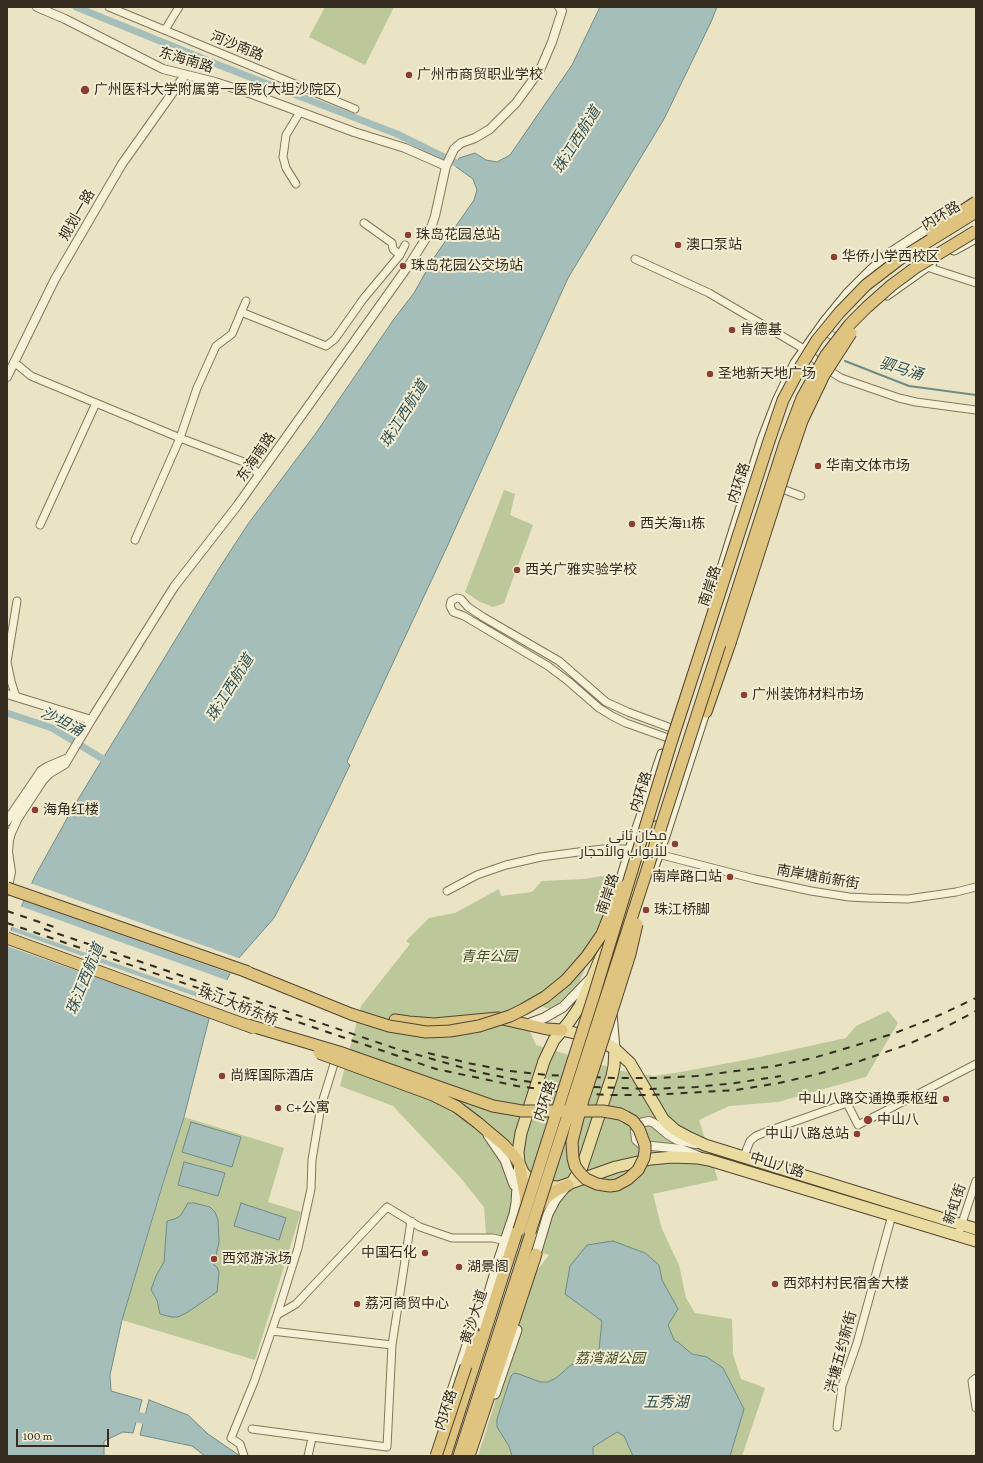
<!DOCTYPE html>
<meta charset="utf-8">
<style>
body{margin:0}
#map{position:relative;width:983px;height:1463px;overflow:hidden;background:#eae4c5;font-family:"Crimson Pro",serif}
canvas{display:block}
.frame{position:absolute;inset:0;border:8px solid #352c1f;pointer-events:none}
.scale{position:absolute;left:16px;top:1429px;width:93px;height:18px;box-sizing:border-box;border:2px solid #352c1f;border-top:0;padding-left:5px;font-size:12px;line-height:14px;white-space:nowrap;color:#352c1f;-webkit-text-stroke:3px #f2edd3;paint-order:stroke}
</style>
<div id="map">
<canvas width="983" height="1463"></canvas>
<div class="frame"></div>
<div class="scale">100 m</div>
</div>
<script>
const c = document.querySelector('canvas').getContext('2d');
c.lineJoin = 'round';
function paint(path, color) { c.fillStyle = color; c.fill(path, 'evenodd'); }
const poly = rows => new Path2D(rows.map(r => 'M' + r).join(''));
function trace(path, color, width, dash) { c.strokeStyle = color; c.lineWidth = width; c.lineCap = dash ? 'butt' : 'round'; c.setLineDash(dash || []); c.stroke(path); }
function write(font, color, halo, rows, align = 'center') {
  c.font = font + ' "Crimson Pro",Cairo,"Noto Sans SC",serif'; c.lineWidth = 4; c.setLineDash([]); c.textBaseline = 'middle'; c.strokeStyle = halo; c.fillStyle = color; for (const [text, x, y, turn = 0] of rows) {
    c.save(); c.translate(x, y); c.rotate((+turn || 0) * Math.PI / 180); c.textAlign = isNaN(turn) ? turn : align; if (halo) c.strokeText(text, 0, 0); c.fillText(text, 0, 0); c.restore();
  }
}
paint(poly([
 [325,7,394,7,365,65,309,37],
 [504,490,515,494,510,515,533,525,504,603,493,607,480,602,465,592],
 [614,874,619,875,610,902,600,924,587,945,599,939,579,982,552,1010,541,1006,522,1014,536,1045,622,1071,654,1076,681,1072,750,1059,846,1038,856,1026,888,1011,898,1023,866,1077,778,1102,729,1106,699,1120,718,1180,653,1194,662,1229,679,1265,686,1298,695,1313,732,1319,733,1354,741,1379,765,1388,742,1456,478,1456,536,1272,549,1255,486,1234,484,1207,459,1176,393,1106,340,1086,361,1006,410,944,406,941,429,918,455,913,499,889,501,896,532,892,542,881,584,879],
 [184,1117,284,1148,268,1202,301,1212,255,1360,122,1320]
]), '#bcc79a');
const water = poly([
 [600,7,717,7,711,22,664,119,568,278,446,549,350,755,347,762,350,765,304,861,274,918,237,960,211,1011,184,1117,161,1190,122,1320,110,1375,111,1391,142,1400,133,1433,123,1432,104,1441,104,1456,7,1456,7,939,35,876,74,806,218,570,248,524,316,433,394,319,414,293,433,259,474,200,477,190,473,179,455,166,459,158,475,153,486,160,497,162,510,155,572,65,600,7],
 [191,1122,241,1137,232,1167,182,1152,191,1122],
 [184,1162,225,1173,218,1196,178,1185,184,1162],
 [188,1203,194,1203,210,1207,215,1212,218,1220,219,1242,214,1265,217,1267,219,1272,217,1292,188,1312,178,1317,171,1317,160,1314,157,1300,151,1290,156,1276,164,1262,167,1221,175,1219,181,1215,188,1203],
 [241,1203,286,1218,279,1240,234,1226,241,1203],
 [613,1241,645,1253,659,1265,662,1280,678,1309,668,1325,674,1340,679,1343,692,1354,707,1357,723,1368,744,1409,730,1456,633,1456,624,1436,617,1432,593,1447,593,1456,512,1456,509,1446,497,1427,497,1419,511,1376,514,1373,519,1374,540,1382,548,1382,556,1378,571,1365,594,1356,599,1350,602,1321,565,1294,570,1266,587,1245,613,1241],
 [149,1400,188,1415,208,1434,240,1456,205,1456,192,1446,140,1435,149,1400]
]);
paint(water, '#a6beba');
trace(water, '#6e8b87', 1);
paint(poly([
 [30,883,241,959,232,974,22,900],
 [20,906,229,981,219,1000,10,926],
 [9,930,217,1004,211,1018,7,946,7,934]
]), '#eae4c5');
trace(poly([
 [845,361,909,386,976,395]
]), '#6e8b87', 2);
trace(poly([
 [76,7,224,67,397,134,456,163],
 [7,713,52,728,103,759]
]), '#a6beba', 7);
trace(poly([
 [137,1417,158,1422]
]), '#a6beba', 11);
const minor = poly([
 [109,7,355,109],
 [165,30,179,7],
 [296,184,286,168,283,157,286,135,300,112],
 [364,223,392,243,393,249,400,255],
 [635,259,709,293,804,349,822,366,841,378,899,398,916,402,976,410],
 [925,264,927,267,976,283],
 [241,312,326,346,335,339,364,298,400,255,405,245],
 [828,333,840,341],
 [14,362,31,376,180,438,249,464,259,475],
 [777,487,801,496],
 [40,525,96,403],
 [135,540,180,438,197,388,216,346,232,334,246,301],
 [16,697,11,681,7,662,17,601],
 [668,738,626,723,612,716,599,708,568,681,548,666,464,616,453,612,450,606,451,601,457,598,461,599,468,607,483,617,559,661,606,702,628,712,671,728],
 [658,854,755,879,811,891,849,897,868,898,908,899,956,892,976,887],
 [447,891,477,875,506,865,541,857,586,851,603,849,630,849],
 [744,1156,750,1141,756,1136,768,1131,847,1103,858,1125,976,1064],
 [958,1235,976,1181],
 [277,1315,296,1304,387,1207,420,1227,452,1238,493,1238,505,1241],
 [272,1331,392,1345,411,1221],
 [976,1378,972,1381,976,1408],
 [837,1427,842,1386,857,1343,892,1215],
 [252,1429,387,1447,392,1345],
 [244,1456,240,1444,231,1438,254,1382,277,1315,298,1248,311,1189,312,1160,321,1106,334,1064],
 [308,1456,312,1438]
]);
const tertiary = poly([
 [37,7,65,19,163,69,215,82,252,94,354,132,405,148,446,166],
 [7,377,55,279,122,164,185,75],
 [7,694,91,720],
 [7,821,41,771,47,767,68,758],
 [7,891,11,872,8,852,9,840,11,833,18,818,43,780,50,773,65,764,91,720,174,587,237,506,411,262,428,235,432,225,435,216,446,166,454,149,461,143,475,138,490,129,516,103,540,70,552,42,562,11,559,7],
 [696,1144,677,1140,667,1134,654,1123,649,1121,640,1123,637,1125,635,1131,636,1140,642,1145,681,1149,701,1157]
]);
const secondary = poly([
 [954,250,976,238],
 [887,295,932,263],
 [714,593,762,440,777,401,795,363,825,321,847,294,872,269,890,253,936,223],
 [652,872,664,839,707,706],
 [617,892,630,849,662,754],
 [612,1013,615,1049],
 [528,1024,544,1018,563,1007,589,980],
 [488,1135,505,1160,514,1185],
 [535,1260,536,1254,548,1214,556,1199,565,1188],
 [485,1331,481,1320,497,1265,514,1214,516,1203,518,1170],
 [495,1394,517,1330],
 [448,1403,471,1333,481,1312]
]);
const primary = poly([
 [604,950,580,1006,569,1022,554,1040,544,1061,521,1133,518,1152,519,1163,523,1172,529,1179,543,1186,559,1187,616,1167,651,1159,672,1157,698,1158,709,1160,976,1241],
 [606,978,655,827],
 [562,1030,596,1038,615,1049,630,1063,663,1119,675,1130,690,1138,705,1145,976,1229],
 [574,1179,582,1167,612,1076,614,1066,615,1049]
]);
const trunk = poly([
 [706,712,730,643],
 [395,1020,409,1022,434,1024,498,1018,547,1029,562,1030],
 [539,1208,547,1197,557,1190,568,1185],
 [466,1366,476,1336],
 [445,1456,523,1213,526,1200,519,1163,514,1156,504,1145,478,1123,457,1107],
 [459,1456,534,1224],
 [469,1456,536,1254]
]);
trace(minor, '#83765c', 9);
trace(tertiary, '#83765c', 10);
trace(secondary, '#655740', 11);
trace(primary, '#514430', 13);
trace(trunk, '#514430', 13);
trace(minor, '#f6f0d7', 7);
trace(tertiary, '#f6f0d7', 8);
trace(secondary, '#f6f0d7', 9);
trace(primary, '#eadca0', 11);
trace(trunk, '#dec47e', 11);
trace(poly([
 [7,911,54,927],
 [7,923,436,1069,517,1086,561,1092,606,1095,650,1095,736,1090,779,1083,818,1074,857,1062,906,1045,936,1032,976,1011],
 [44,929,397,1049,478,1072,517,1080,561,1086,649,1089,697,1087,735,1083,781,1076],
 [428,1053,468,1063,509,1071,547,1075,614,1078,657,1078,697,1076,775,1066,813,1058,854,1046,895,1033,931,1019,976,998]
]), '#352c1f', 2, [7, 7]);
const trunkBridge = poly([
 [931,231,976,202],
 [730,643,785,471,802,421,824,375,851,333],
 [7,888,248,972],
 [7,938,254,1028],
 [242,970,351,1014,389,1026,426,1032,450,1031,479,1026,510,1016,524,1009,545,997,566,980,587,956,602,934,610,914,620,886],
 [248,1025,339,1052,493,1106,522,1111,603,1111,620,1114,626,1117,633,1121,639,1129,645,1145,645,1151,644,1158,638,1170,628,1179,617,1185,610,1186,597,1184,586,1179,580,1173,575,1166,573,1158,572,1142,578,1118,583,1100,593,1070,618,992,630,954,637,924],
 [319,1053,433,1095,457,1107],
 [519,1230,594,995,671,743,768,444,783,400,801,366,817,340,839,313,866,285,900,259,976,212],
 [530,1232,785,443,802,398,826,355,850,324,867,307,892,285,915,268,976,231],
 [436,1456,466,1366]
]);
trace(trunkBridge, '#514430', 13, []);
trace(trunkBridge, '#dec47e', 11);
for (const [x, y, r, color] of [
 [409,75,4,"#8d3d32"],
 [85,90,5,"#8d3d32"],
 [408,235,4,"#8d3d32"],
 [678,245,4,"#8d3d32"],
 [834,257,4,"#8d3d32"],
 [403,266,4,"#8d3d32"],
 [732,330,4,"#8d3d32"],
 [710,374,4,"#8d3d32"],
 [818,466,4,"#8d3d32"],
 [632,524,4,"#8d3d32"],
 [517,570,4,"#8d3d32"],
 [744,695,4,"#8d3d32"],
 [35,810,4,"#8d3d32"],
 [675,844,4,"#8d3d32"],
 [730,877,4,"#8d3d32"],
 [646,910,4,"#8d3d32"],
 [222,1076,4,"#8d3d32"],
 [946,1099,4,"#8d3d32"],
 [278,1108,4,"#8d3d32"],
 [868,1120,5,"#8d3d32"],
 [857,1134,4,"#8d3d32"],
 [425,1253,4,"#8d3d32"],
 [214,1259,4,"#8d3d32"],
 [459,1267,4,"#8d3d32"],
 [775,1284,4,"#8d3d32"],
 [357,1304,4,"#8d3d32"]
]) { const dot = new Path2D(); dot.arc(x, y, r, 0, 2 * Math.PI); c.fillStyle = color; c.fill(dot); trace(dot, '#f2edd3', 1.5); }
write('14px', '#352c1f', '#f2edd3', [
 ["河沙南路",237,46,22],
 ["东海南路",186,60,17],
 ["规划一路",77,215,-60],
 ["内环路",941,216,-31],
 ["东海南路",256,457,-55],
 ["内环路",739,483,-72],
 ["南岸路",710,586,-72],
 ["内环路",641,792,-73],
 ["南岸塘前新街",818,877,10],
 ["南岸路",608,894,-72],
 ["珠江大桥东桥",238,1006,21],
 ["内环路",545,1101,-72],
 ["中山八路",777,1165,17],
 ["新虹街",955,1204,-72],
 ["黄沙大道",474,1317,-72],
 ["泮塘五约新街",841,1352,-75],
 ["内环路",446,1410,-72]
]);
write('14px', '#352c1f', '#f2edd3', [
 ["广州市商贸职业学校",417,75],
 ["广州医科大学附属第一医院(大坦沙院区)",94,90],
 ["珠岛花园总站",416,235],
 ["澳口泵站",686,245],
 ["华侨小学西校区",842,257],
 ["珠岛花园公交场站",411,266],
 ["肯德基",740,330],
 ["圣地新天地广场",718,374],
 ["华南文体市场",826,466],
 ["西关海11栋",640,524],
 ["西关广雅实验学校",525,570],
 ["广州装饰材料市场",752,695],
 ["海角红楼",43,810],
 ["مكان ثاني",667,836,"right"],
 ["للأبواب والأحجار",667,852,"right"],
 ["南岸路口站",722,877,"right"],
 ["珠江桥脚",654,910],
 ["尚辉国际酒店",230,1076],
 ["中山八路交通换乘枢纽",938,1099,"right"],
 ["C+公寓",286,1108],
 ["中山八",877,1120],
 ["中山八路总站",849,1134,"right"],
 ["中国石化",417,1253,"right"],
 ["西郊游泳场",222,1259],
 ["湖景阁",467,1267],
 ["西郊村村民宿舍大楼",783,1284],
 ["荔河商贸中心",365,1304]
], 'left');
write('italic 14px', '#404f27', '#f2edd3', [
 ["青年公园",489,957],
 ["荔湾湖公园",610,1359]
]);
write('italic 15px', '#305153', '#f2edd3', [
 ["珠江西航道",577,140,-58],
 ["驷马涌",901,369,17],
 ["珠江西航道",404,414,-58],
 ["珠江西航道",230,688,-58],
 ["沙坦涌",62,722,27],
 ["珠江西航道",85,979,-68],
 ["五秀湖",666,1402]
]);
</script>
